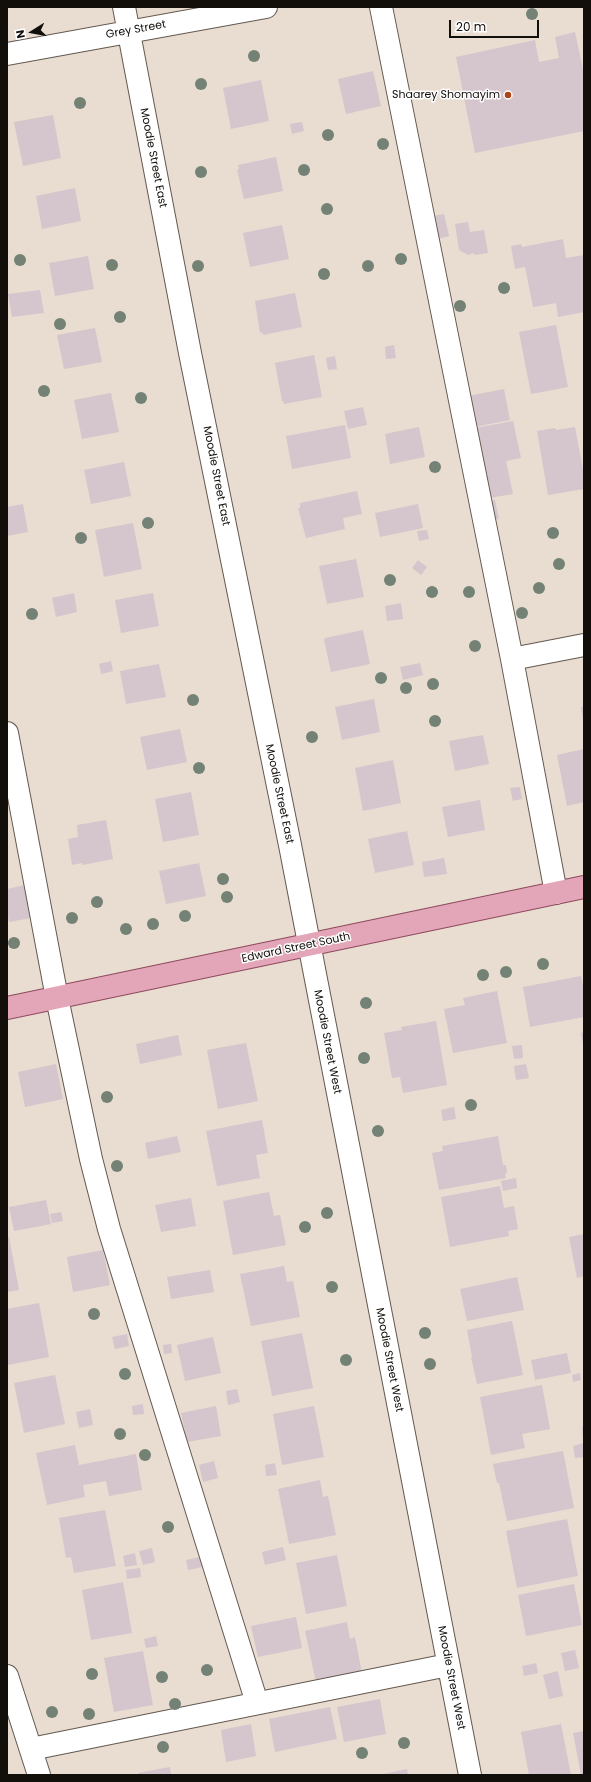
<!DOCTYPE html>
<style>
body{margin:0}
#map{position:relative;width:591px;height:1782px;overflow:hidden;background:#e9dcd1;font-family:Poppins,sans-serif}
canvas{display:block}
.frame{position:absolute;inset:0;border:8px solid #120e0a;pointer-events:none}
.north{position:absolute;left:12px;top:12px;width:40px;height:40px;-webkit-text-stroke:3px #fff;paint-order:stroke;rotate:259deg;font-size:11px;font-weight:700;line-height:16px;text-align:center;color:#120e0a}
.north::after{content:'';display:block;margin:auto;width:14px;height:18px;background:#120e0a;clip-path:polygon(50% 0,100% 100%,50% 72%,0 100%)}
.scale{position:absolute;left:449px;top:20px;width:90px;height:18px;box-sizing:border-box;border:2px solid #120e0a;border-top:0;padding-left:5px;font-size:12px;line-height:14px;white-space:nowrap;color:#120e0a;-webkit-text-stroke:3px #fff;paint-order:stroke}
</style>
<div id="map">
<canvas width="591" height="1782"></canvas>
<div class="frame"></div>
<div class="north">N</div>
<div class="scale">20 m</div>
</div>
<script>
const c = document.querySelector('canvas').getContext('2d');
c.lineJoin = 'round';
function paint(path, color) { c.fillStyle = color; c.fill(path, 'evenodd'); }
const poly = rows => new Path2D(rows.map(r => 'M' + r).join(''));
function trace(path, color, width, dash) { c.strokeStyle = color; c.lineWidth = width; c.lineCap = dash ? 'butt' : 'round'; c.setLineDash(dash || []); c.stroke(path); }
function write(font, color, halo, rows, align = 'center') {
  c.font = font + ' Poppins,sans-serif'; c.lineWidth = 3; c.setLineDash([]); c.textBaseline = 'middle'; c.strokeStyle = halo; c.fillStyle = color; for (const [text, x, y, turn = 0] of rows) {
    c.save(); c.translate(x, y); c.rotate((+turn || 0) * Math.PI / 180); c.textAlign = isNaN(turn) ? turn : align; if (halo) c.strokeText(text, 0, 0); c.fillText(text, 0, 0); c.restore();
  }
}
paint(poly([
 [575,32,584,74,584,131,475,153,456,57,535,40,539,62,559,58,555,37],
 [373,71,381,106,346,114,338,79],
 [261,80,269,121,231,129,223,88],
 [53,115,61,158,23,166,14,122],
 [302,122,304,131,292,134,290,124],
 [276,157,283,191,244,199,237,170,239,169,238,165],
 [75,188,81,221,42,229,36,196],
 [444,214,449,236,438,239,433,216],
 [468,222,470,232,484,230,488,253,474,255,474,253,468,255,459,250,455,224],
 [282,225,289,259,250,267,243,233],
 [563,239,566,258,584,255,584,312,558,317,556,303,533,307,525,267,515,269,511,246,521,244,522,247],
 [88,256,94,289,55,296,49,263],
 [40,290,44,313,12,317,8,294],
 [295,293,302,327,263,335,262,332,260,333,255,301],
 [556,325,568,387,531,394,519,332],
 [95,328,102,362,64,369,57,335],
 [394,345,396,358,386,359,385,347],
 [314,355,322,397,284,404,283,401,282,401,275,363],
 [335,356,337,369,328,370,326,358],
 [504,389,510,420,474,427,468,396],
 [111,393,119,432,82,439,74,400],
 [363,407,367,425,348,429,344,411],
 [513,421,521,458,506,461,513,494,489,498,475,428],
 [345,425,351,458,292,469,286,436],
 [419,427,425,457,390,464,385,434],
 [575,427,584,475,584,489,548,495,537,431,555,428,556,430],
 [124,462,131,496,91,504,84,470],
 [357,491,362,514,343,518,345,529,306,538,298,508,300,508,300,503],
 [495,500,499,519,491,520,487,502],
 [23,504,28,532,7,536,7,507],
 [418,504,423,528,380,537,375,513],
 [133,523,142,569,104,577,95,530],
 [427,530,429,539,419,541,417,531],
 [356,559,364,597,327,604,319,566],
 [418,560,427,567,421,575,412,568],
 [74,593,77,612,56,617,52,598],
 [153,593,159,626,121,633,115,600],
 [401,603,403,619,387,621,385,606],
 [363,630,370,664,331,672,324,640,325,638],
 [111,661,113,671,101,674,99,664],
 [420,663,423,675,403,680,400,667],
 [159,664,166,697,126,704,120,671],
 [374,699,380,732,342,740,335,707],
 [581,707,584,707,584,719,583,719],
 [180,729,187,762,147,770,140,737],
 [483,735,489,764,455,771,449,741],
 [584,749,584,802,567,806,557,755],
 [393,760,401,803,363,811,355,768],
 [520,787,522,799,513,801,510,788],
 [191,792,199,835,163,842,155,799],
 [480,800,485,830,448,837,442,807],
 [106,820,113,859,83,865,82,863,72,865,68,839,78,837,77,825],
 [407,831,414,865,375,873,368,839],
 [444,858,447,874,424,877,422,862],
 [199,863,206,896,166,904,159,871],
 [25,885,31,918,9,922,7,911,7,889],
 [581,976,584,991,584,1017,530,1027,523,987],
 [497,991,507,1043,453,1053,444,1009,465,1005,463,998],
 [436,1021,447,1085,403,1093,400,1077,392,1078,384,1033,402,1030,401,1027],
 [584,1032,584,1044,583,1044,581,1033],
 [178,1035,182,1055,140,1064,136,1044],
 [246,1043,258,1101,218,1109,207,1050],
 [522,1045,523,1058,514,1059,512,1046],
 [56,1064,63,1099,25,1107,18,1072],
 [526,1064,529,1078,516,1080,514,1066],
 [454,1107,456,1119,443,1121,441,1110],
 [262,1120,268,1153,256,1155,260,1178,217,1186,206,1131],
 [177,1136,181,1152,148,1159,145,1143],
 [498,1136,503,1165,506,1165,507,1173,505,1174,506,1178,439,1190,432,1153,443,1151,442,1146],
 [516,1178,517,1188,503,1191,501,1181],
 [500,1186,504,1208,514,1206,518,1229,508,1231,509,1236,450,1247,441,1197],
 [269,1192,274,1216,280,1215,286,1245,233,1255,223,1201],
 [191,1198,196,1226,161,1232,155,1205],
 [46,1200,51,1224,14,1231,9,1207],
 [61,1212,63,1221,52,1223,50,1214],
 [584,1234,584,1276,577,1278,569,1237],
 [7,1237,9,1237,19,1290,7,1292],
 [103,1250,110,1285,73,1292,67,1257],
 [284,1266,287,1282,293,1281,300,1317,251,1326,240,1274],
 [210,1270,214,1292,171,1299,167,1277],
 [517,1277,524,1310,467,1321,460,1289],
 [39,1303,49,1357,8,1365,7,1309],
 [512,1321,523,1375,477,1384,471,1357,472,1357,467,1330],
 [302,1333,313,1388,272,1396,261,1341],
 [127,1334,129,1346,115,1349,112,1337],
 [213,1337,221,1373,185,1381,177,1345],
 [171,1344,172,1353,164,1354,163,1345],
 [567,1353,571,1373,535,1380,531,1360],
 [580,1373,581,1380,573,1382,572,1375],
 [55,1375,65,1424,24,1433,14,1383],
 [542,1385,550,1429,522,1434,525,1448,491,1455,480,1397],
 [237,1389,240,1402,228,1405,226,1391],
 [143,1404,144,1414,133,1415,132,1406],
 [216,1406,221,1436,187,1442,181,1413],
 [314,1406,324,1457,282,1465,273,1414],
 [90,1409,93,1425,79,1428,76,1412],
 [582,1427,584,1427,584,1439,583,1439],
 [584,1443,584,1457,575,1458,573,1446],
 [75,1445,79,1465,136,1454,142,1490,109,1496,106,1481,83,1485,85,1497,47,1505,36,1453],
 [563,1451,574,1508,507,1521,499,1483,497,1483,493,1464],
 [214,1461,218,1478,203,1482,199,1465],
 [275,1463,277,1475,266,1476,265,1465],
 [320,1480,323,1497,328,1496,336,1535,289,1544,278,1489],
 [105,1510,116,1566,74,1573,71,1557,66,1558,59,1518],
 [567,1519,578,1576,517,1588,506,1531],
 [283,1547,286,1560,265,1565,262,1552],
 [152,1548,155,1562,143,1565,139,1551],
 [135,1553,137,1565,125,1567,123,1556],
 [337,1555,347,1606,306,1614,296,1563],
 [200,1557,202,1567,188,1570,186,1560],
 [140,1568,141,1577,127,1579,126,1570],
 [123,1582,132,1633,91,1640,82,1590],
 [574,1584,582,1625,526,1636,518,1595],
 [296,1617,302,1648,258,1657,251,1626],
 [347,1622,350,1639,355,1637,363,1678,317,1687,305,1631],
 [156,1636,158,1646,146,1648,144,1639],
 [575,1650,579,1668,565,1671,561,1653],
 [143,1651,153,1705,114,1712,104,1658],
 [536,1663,538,1673,524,1676,522,1666],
 [558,1671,563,1696,549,1699,543,1675],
 [380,1699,386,1734,344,1742,337,1707],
 [330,1707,337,1739,275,1752,269,1719],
 [251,1724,256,1756,226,1762,221,1730],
 [561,1724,571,1775,529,1775,521,1732],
 [584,1731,584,1775,581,1775,573,1733],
 [170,1767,171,1775,139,1775,138,1773],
 [407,1769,408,1775,383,1775,383,1774]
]), '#d5c5cd');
const minor = poly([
 [124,7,190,353,290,845,470,1775],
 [381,7,512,659,556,893],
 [7,54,266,7],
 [512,659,584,645],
 [7,733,57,998,91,1159,109,1229,257,1703],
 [7,1676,39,1775],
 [31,1749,448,1665]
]);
const major = poly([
 [7,1008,584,887]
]);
trace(minor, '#64594f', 24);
trace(major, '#8e4a5d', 24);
trace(minor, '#fff', 22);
trace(major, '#e3a6b8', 22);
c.fillStyle = '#748275';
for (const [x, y] of [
 [532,14],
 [254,56],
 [201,84],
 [80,103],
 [328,135],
 [383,144],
 [304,170],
 [201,172],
 [327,209],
 [401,259],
 [20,260],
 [112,265],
 [198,266],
 [368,266],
 [324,274],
 [504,288],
 [460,306],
 [120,317],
 [60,324],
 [44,391],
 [141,398],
 [435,467],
 [148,523],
 [553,533],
 [81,538],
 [559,564],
 [390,580],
 [539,588],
 [432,592],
 [469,592],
 [522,613],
 [32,614],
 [475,646],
 [381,678],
 [433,684],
 [406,688],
 [193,700],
 [435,721],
 [312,737],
 [199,768],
 [223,879],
 [227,897],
 [97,902],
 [185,916],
 [72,918],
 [153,924],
 [126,929],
 [14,943],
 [543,964],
 [506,972],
 [483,975],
 [366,1003],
 [364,1058],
 [107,1097],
 [471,1105],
 [378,1131],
 [117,1166],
 [327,1213],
 [305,1227],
 [332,1287],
 [94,1314],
 [425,1333],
 [346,1360],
 [430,1364],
 [125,1374],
 [120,1434],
 [145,1455],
 [168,1527],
 [207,1670],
 [92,1674],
 [162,1677],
 [175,1704],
 [52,1712],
 [89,1714],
 [404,1743],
 [163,1747],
 [362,1753]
]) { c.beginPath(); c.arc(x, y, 6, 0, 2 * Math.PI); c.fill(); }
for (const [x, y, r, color] of [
 [508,95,4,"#ab4619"]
]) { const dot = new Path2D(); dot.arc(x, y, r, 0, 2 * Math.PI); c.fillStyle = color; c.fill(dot); trace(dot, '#fff', 1.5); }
write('11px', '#120e0a', '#fff', [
 ["Grey Street",136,30,-10],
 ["Moodie Street East",153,158,79],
 ["Moodie Street East",216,476,79],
 ["Moodie Street East",279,794,78],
 ["Edward Street South",296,948,-12],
 ["Moodie Street West",327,1042,79],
 ["Moodie Street West",389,1360,79],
 ["Moodie Street West",451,1678,79]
]);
write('11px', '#120e0a', '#fff', [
 ["Shaarey Shomayim",500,95]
], 'right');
</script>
